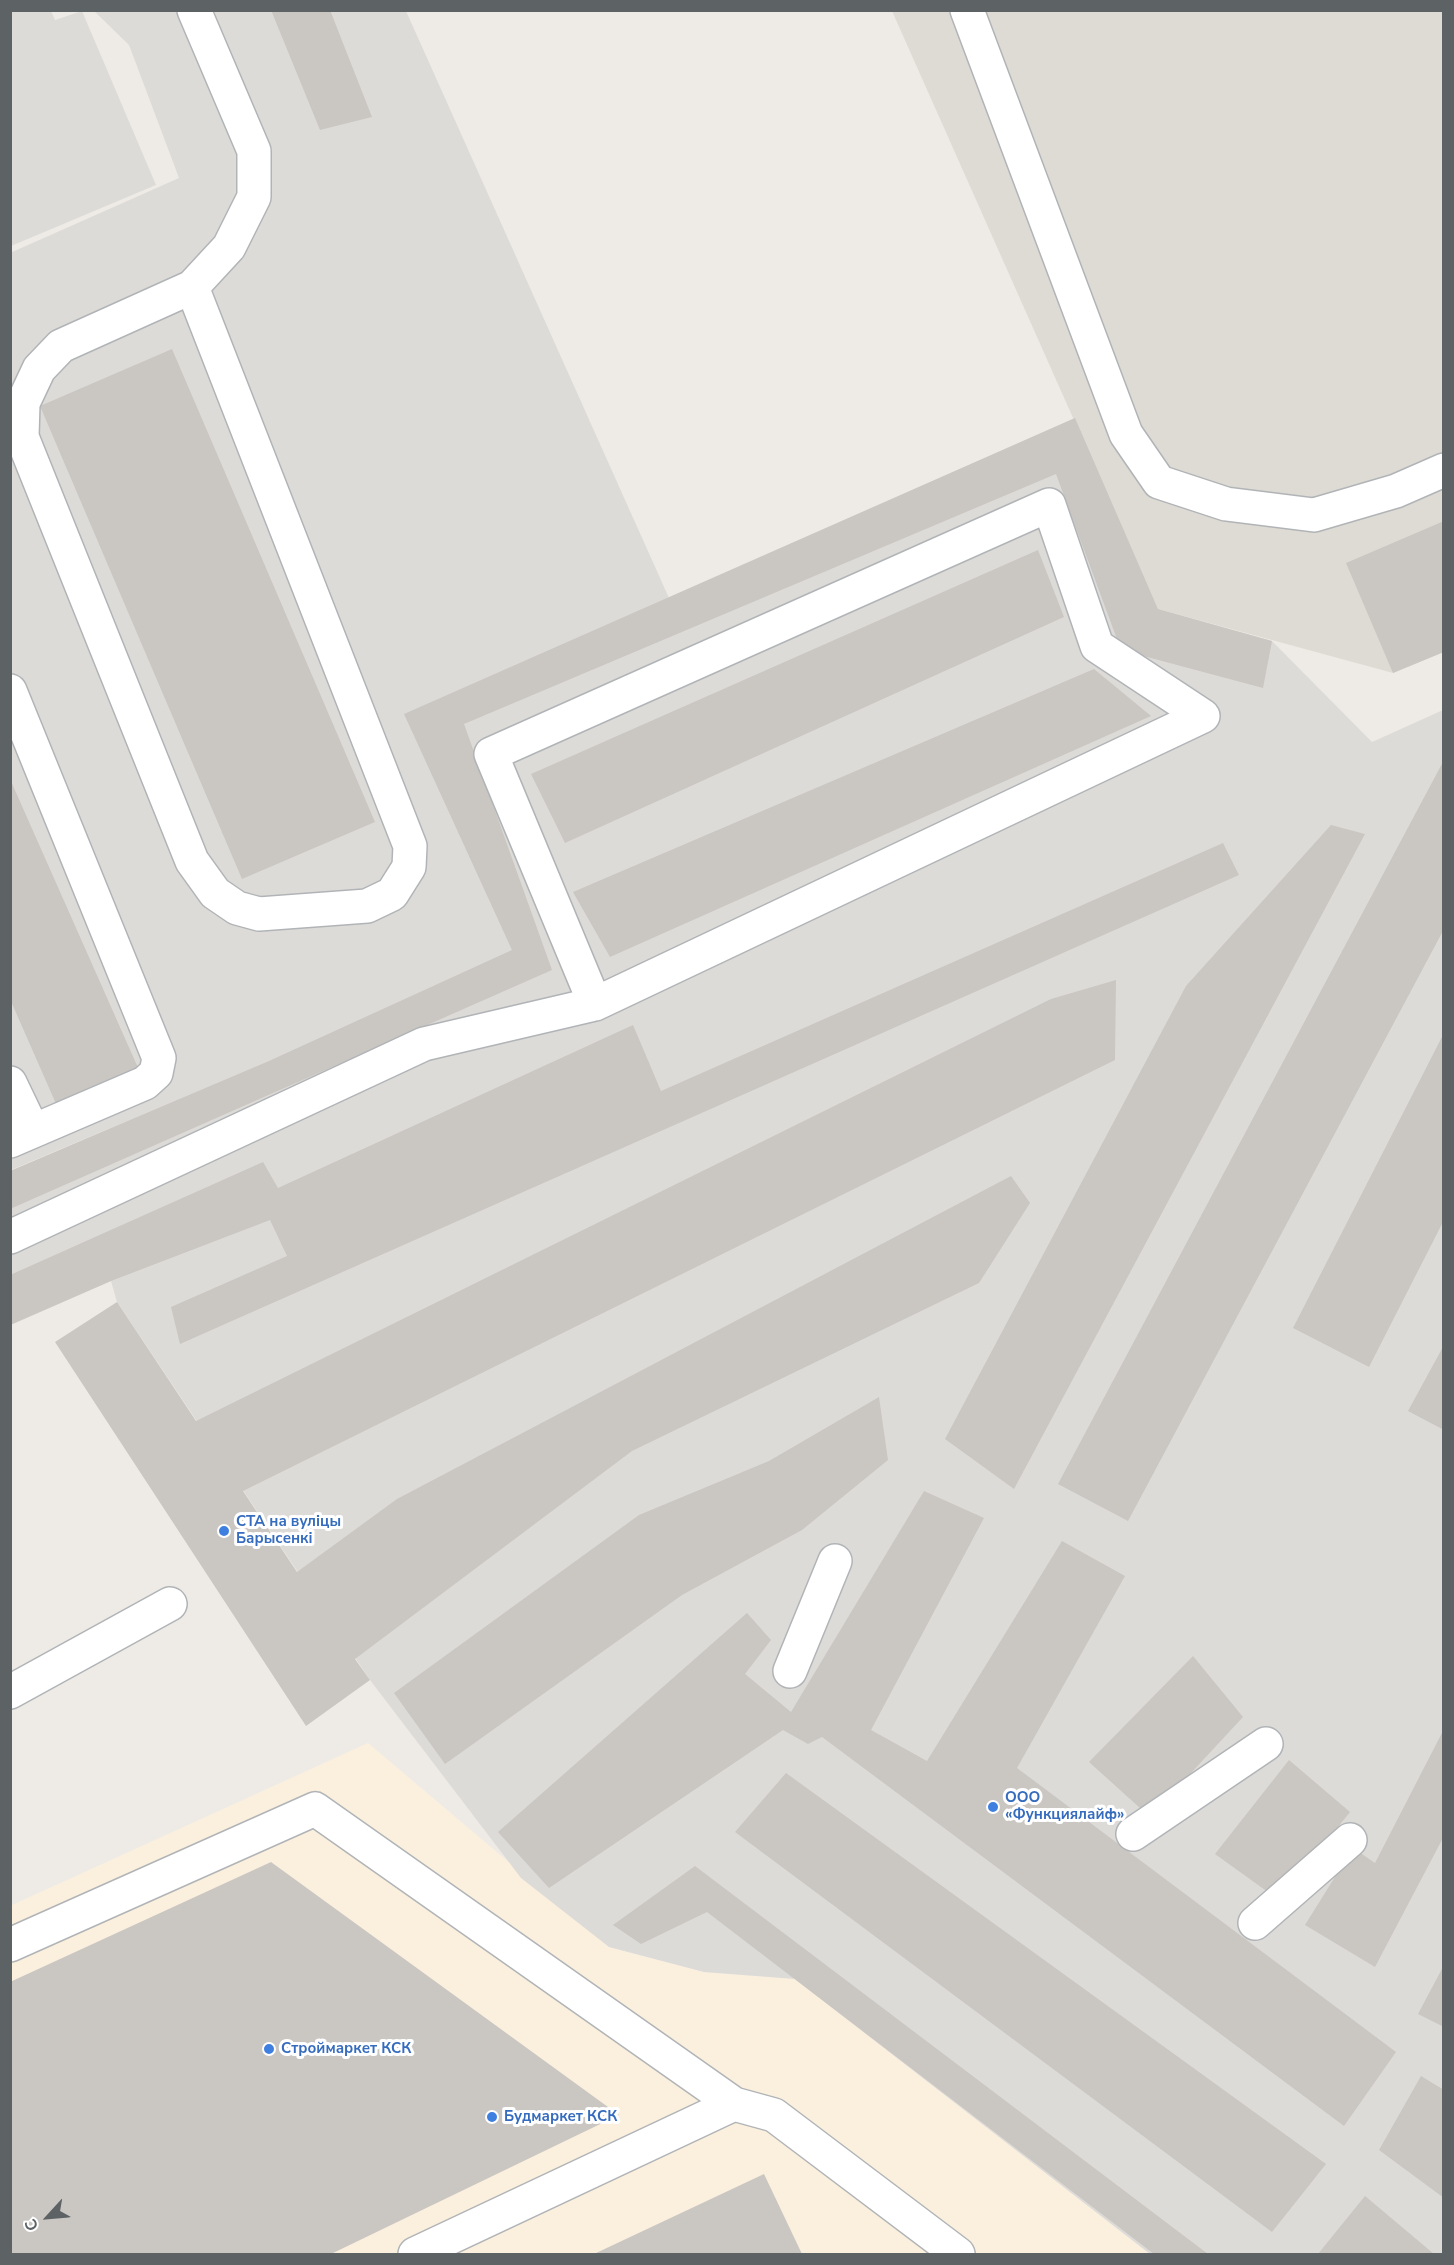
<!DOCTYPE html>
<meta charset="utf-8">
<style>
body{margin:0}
#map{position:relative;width:1454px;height:2265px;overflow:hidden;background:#eeebe6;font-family:"Nunito Sans",sans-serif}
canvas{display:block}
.frame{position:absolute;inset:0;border:12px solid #5d6265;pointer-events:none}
.north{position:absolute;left:18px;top:2187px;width:60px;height:60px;-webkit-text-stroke:4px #fff;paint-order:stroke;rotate:244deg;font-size:16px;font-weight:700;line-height:24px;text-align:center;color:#5d6265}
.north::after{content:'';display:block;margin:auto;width:21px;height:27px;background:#5d6265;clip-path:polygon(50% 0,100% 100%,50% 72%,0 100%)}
</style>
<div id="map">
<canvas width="1454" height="2265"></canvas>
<div class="frame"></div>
<div class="north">С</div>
</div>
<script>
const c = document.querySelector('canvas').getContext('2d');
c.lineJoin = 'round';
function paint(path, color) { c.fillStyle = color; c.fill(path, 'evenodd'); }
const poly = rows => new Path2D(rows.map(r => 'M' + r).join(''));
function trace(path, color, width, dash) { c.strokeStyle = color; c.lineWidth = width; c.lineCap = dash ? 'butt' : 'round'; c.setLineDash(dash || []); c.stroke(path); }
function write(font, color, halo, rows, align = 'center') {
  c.font = font + ' "Nunito Sans",sans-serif'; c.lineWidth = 6; c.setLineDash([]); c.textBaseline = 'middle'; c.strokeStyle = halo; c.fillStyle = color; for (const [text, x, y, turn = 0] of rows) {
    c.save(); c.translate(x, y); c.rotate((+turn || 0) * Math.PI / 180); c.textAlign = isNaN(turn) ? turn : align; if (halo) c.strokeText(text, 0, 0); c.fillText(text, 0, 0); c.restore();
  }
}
paint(poly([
 [368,1743,609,1947,704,1972,795,1979,1150,2254,11,2254,10,1906]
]), '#fbf0de');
paint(poly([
 [11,10,51,11,55,20,82,11,156,185,11,246],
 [94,11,406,11,669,598,1075,418,1158,609,1272,641,1372,742,1443,710,1443,2254,1150,2254,795,1979,704,1972,609,1947,521,1878,370,1680,117,1302,111,1281,11,1325,11,1171,127,1121,11,1170,10,253,179,178,129,45]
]), '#dddbd8');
paint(poly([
 [892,11,1443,11,1443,652,1393,673,1158,609]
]), '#dedbd4');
paint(poly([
 [271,10,330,10,372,117,320,130],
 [172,349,375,822,242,879,40,406],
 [1075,418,1158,609,1272,641,1263,688,1121,650,1056,474,464,724,552,970,10,1209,10,1171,269,1061,512,950,404,714],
 [1444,521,1444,652,1393,673,1346,563],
 [1038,550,1064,617,565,843,531,774],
 [1094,669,1151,716,610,957,573,892],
 [1444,760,1444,929,1128,1521,1058,1484],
 [10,779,139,1070,57,1106,10,999],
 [1331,825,1365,834,1014,1489,945,1439,1186,986],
 [1223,843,1239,875,180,1344,171,1307,287,1256,270,1220,111,1281,10,1325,10,1275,263,1162,278,1188,633,1025,661,1091],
 [1116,980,1115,1060,243,1491,297,1572,397,1499,1011,1176,1030,1203,979,1283,632,1451,355,1659,370,1680,306,1726,55,1342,117,1302,196,1421,1051,999],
 [1444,1033,1444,1220,1369,1367,1293,1328],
 [1444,1345,1444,1430,1408,1411],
 [879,1397,888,1460,802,1530,682,1595,445,1764,394,1693,639,1515,769,1461],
 [924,1491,984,1518,871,1730,927,1761,1062,1541,1125,1576,1017,1768,1396,2052,1344,2126,822,1737,808,1744,783,1730,549,1888,498,1832,747,1613,771,1640,745,1674,791,1712],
 [1193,1656,1243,1717,1150,1817,1089,1762],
 [1444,1729,1444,1836,1375,1967,1305,1925,1353,1848,1375,1863],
 [1289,1760,1350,1812,1279,1900,1215,1854],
 [786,1773,1326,2164,1272,2232,735,1832],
 [271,1862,619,2115,331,2254,10,2254,10,1982],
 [695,1866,1208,2254,1154,2254,707,1912,641,1944,613,1925],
 [1444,1965,1444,2027,1418,2014],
 [1421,2076,1444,2090,1444,2198,1379,2150],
 [764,2174,802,2254,594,2254],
 [1365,2196,1434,2254,1318,2254]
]), '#cac6c2');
const minor = poly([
 [967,10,1126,434,1159,482,1226,504,1314,515,1396,491,1444,470],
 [192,287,410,846,409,867,392,894,367,906,259,914,237,908,215,893,192,861,22,437,23,403,39,369,61,346,192,287,229,247,254,197,254,151,194,10],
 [10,691,159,1058,156,1073,145,1083,10,1141],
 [10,1083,33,1131],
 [10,1237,424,1044,595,1004,1203,716,1097,646,1049,505,491,754,595,1004],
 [790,1671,835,1561],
 [10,1692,170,1604],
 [1133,1834,1266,1744],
 [1255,1923,1350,1840],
 [10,1945,315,1809,734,2104],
 [415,2254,734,2104,774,2115,958,2254]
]);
trace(minor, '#b1b4b7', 36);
trace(minor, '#fff', 33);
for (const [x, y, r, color] of [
 [224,1531,6,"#3f7fe0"],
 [993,1807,6,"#3f7fe0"],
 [269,2049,6,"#3f7fe0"],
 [492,2117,6,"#3f7fe0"]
]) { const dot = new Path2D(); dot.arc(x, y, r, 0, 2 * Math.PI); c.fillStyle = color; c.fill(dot); trace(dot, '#fff', 2); }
write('bold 15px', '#366cbe', '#fff', [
 ["СТА на вуліцы",236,1522],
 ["Барысенкі",236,1539],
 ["ООО",1005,1798],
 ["«Функциялайф»",1005,1815],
 ["Строймаркет КСК",281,2049],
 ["Будмаркет КСК",504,2117]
], 'left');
</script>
